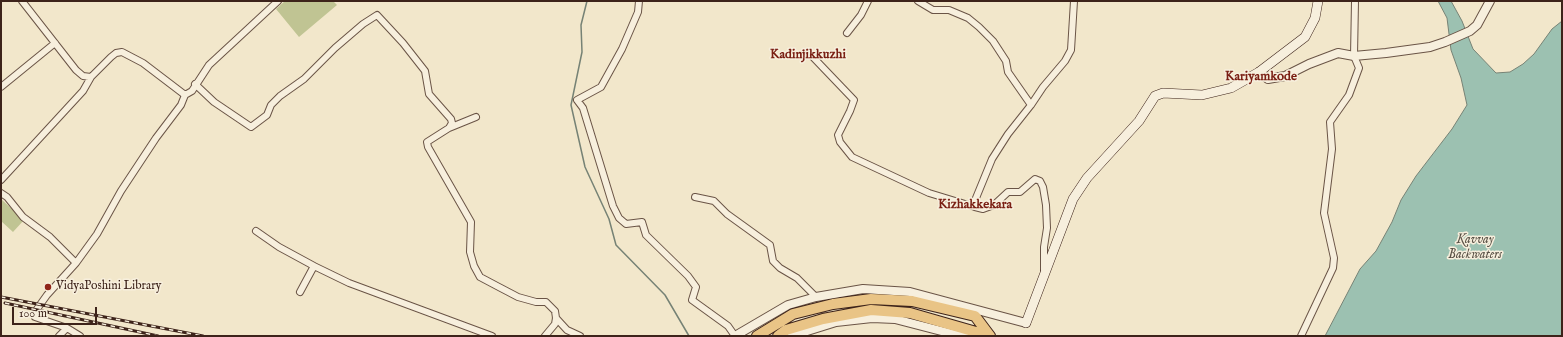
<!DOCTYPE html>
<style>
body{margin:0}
#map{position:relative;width:1563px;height:337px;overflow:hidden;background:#f2e7cb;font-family:"IM FELL English",serif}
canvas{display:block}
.frame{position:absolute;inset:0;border:2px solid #3d231a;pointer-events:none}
.scale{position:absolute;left:12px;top:307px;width:85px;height:18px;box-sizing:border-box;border:2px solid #3d231a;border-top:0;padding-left:5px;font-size:12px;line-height:14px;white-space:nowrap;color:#3d231a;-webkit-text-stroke:3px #f7efdd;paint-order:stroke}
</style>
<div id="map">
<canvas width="1563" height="337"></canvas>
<div class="frame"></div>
<div class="scale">100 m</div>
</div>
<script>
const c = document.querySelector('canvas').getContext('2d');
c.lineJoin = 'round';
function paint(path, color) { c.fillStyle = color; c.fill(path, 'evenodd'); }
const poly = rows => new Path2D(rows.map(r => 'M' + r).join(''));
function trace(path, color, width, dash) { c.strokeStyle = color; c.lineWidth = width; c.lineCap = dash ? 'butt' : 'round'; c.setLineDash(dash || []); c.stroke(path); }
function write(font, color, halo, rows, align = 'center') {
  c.font = font + ' "IM FELL English",serif'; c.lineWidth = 3; c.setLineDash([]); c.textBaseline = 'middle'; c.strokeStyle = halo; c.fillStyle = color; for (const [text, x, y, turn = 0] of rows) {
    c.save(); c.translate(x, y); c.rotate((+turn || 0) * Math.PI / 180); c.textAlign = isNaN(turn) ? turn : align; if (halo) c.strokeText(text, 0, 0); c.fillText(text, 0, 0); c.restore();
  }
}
paint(poly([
 [285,1,333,1,337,5,299,37,276,9],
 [1,199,24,220,13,232,1,221]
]), '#c0c493');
const water = poly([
 [1438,1,1451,1,1462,21,1473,49,1496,73,1510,72,1523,64,1534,54,1552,29,1562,21,1562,336,1325,336,1360,269,1376,251,1392,222,1401,200,1416,176,1452,129,1467,105,1461,78,1451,50,1447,18,1438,1]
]);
paint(water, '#9cc1b1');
trace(water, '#768275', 1);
trace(poly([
 [587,1,581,25,582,52,571,105,585,167,609,219,616,245,665,295,689,336]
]), '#768275', 1.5);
const minor = poly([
 [22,1,76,70,83,76,91,77,111,57,116,53,122,52,143,63,185,95,192,91,209,65,278,1],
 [639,1,638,12,622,49,601,87,577,100,583,108,613,206,619,218,626,224,642,222,646,235,688,276,696,287,692,300,728,326,735,336],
 [918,1,933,10,949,10,968,18,979,27,993,41,1006,61,1008,72,1031,105],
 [847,33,861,15,868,1],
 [810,54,854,100,850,111,838,135,840,142,852,157,929,193,975,207],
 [195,84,214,102,251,127,267,115,271,105,280,96,304,79,335,48,363,24,377,15,403,43,425,71,429,94,451,119,452,123,449,128,427,142,428,147,471,222,470,252,474,266,480,277,497,286,518,297,536,302,546,302,555,311,556,318,555,324,545,336],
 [1,87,55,43],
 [449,128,476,117],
 [1,180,83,91,91,77],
 [1,193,7,197,23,217,50,237,76,263],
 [695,197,714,201,727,214,770,245,773,261,780,268,797,278,816,297],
 [256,231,279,247,314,266],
 [1044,270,1044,247,1047,228,1046,205,1043,187,1040,181,1035,179,1020,192,1008,192,994,205,983,209,975,207,976,198,992,159,1008,134,1031,105,1043,87,1065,61,1071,50,1074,1],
 [300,292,314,266,349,283,492,336],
 [556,318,567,330,580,336],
 [67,328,80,336],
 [59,336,67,328,35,317,37,309,47,295,76,263,97,234,121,191,156,138,181,105,185,95],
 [1301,336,1333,268,1334,258,1324,213,1332,149,1330,122,1349,95,1359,68,1354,56,1355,1]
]);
const tertiary = poly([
 [1259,72,1268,79,1285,76,1309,64,1338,53,1354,56,1386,53,1430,47,1445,42,1470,31,1477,25,1490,1],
 [735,336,788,305,816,297,863,289,910,292,1026,323],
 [791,336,836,322,872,318,895,319,961,336,982,336]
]);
const secondary = poly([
 [1026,323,1073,199,1087,178,1139,121,1155,96,1163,93,1202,95,1231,88,1259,72,1305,37,1315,18,1318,1]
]);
const trunk = poly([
 [757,336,793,314,833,304,871,299,912,301,975,316,990,336],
 [778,336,786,330,823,319,871,310,910,313,990,336]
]);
trace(minor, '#6a5446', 8);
trace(tertiary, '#6a5446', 10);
trace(secondary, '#3d231a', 10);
trace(trunk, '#3d231a', 12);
trace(minor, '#f7efdd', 6);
trace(tertiary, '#f7efdd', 8);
trace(secondary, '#f7efdd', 9);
trace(trunk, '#e9c486', 10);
const rail = poly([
 [1,297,203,336],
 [5,303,158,336]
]);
trace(rail, '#3d231a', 3);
trace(rail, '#f7efdd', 1.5, [4.5]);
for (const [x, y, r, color] of [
 [48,287,4,"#8f2418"]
]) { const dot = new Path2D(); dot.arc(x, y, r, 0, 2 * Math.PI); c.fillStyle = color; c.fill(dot); trace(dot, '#f7efdd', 1.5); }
write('12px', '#3d231a', '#f7efdd', [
 ["VidyaPoshini Library",56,287]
], 'left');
write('bold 13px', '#7a1f14', '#f7efdd', [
 ["Kadinjikkuzhi",808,55],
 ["Kariyamkode",1261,77],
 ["Kizhakkekara",975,205]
]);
write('italic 13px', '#5a5247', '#f7efdd', [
 ["Kavvay",1475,240],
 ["Backwaters",1475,255]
]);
</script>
